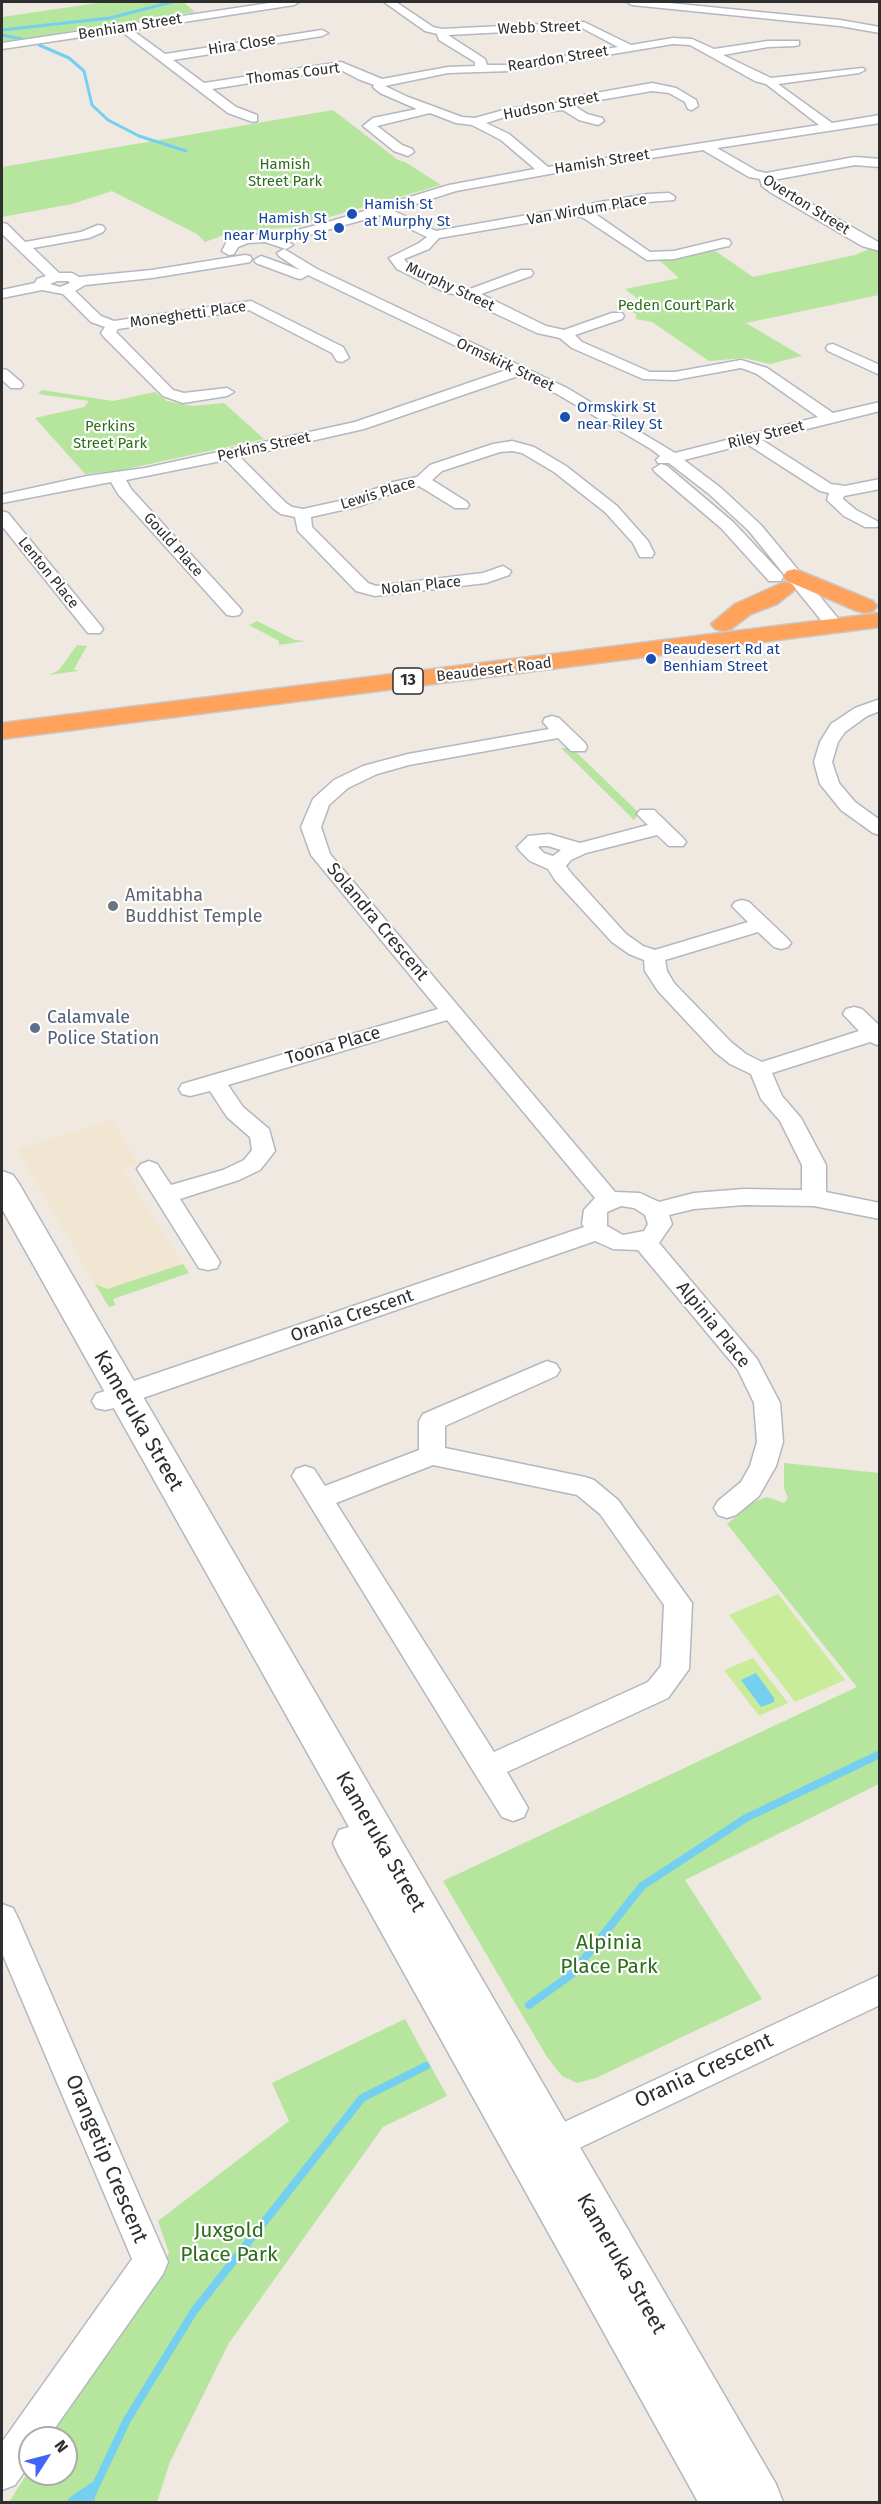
<!DOCTYPE html>
<style>
body{margin:0}
#map{position:relative;width:881px;height:2504px;overflow:hidden;background:#efe9e1;font-family:"Fira Sans",sans-serif}
canvas{display:block}
.frame{position:absolute;inset:0;border:3px solid #2e2e2e;pointer-events:none}
.north{position:absolute;left:18px;top:2426px;width:60px;height:60px;box-sizing:border-box;background:#fff;border:2px solid #ababab;border-radius:50%;rotate:54deg;font-size:16px;font-weight:700;line-height:24px;text-align:center;color:#2e2e2e}
.north::after{content:'';display:block;margin:auto;width:21px;height:27px;background:#4264fb;clip-path:polygon(50% 0,100% 100%,50% 72%,0 100%)}
</style>
<div id="map">
<canvas width="881" height="2504"></canvas>
<div class="frame"></div>
<div class="north">N</div>
</div>
<script>
const c = document.querySelector('canvas').getContext('2d');
c.lineJoin = 'round';
function paint(path, color) { c.fillStyle = color; c.fill(path, 'evenodd'); }
const poly = rows => new Path2D(rows.map(r => 'M' + r).join(''));
function trace(path, color, width, dash) { c.strokeStyle = color; c.lineWidth = width; c.lineCap = dash ? 'butt' : 'round'; c.setLineDash(dash || []); c.stroke(path); }
function write(font, color, halo, rows, align = 'center') {
  c.font = font + ' "Fira Sans",sans-serif'; c.lineWidth = 4.5; c.setLineDash([]); c.textBaseline = 'middle'; c.strokeStyle = halo; c.fillStyle = color; for (const [text, x, y, turn = 0] of rows) {
    c.save(); c.translate(x, y); c.rotate((+turn || 0) * Math.PI / 180); c.textAlign = isNaN(turn) ? turn : align; if (halo) c.strokeText(text, 0, 0); c.fillText(text, 0, 0); c.restore();
  }
}
paint(poly([
 [111,1120,136,1159,148,1162,123,1169,183,1264,107,1289,95,1284,17,1149]
]), '#f0e6d1');
paint(poly([
 [104,2,183,2,195,12,2,42,2,17],
 [333,110,398,160,405,162,441,185,294,227,232,232,205,242,197,234,112,191,72,204,2,217,2,167],
 [869,249,879,251,879,295,746,323,802,356,770,364,744,358,709,361,652,322,636,319,636,314,626,309,638,299,625,289,679,278,659,260,714,250,753,277,855,255],
 [42,390,113,401,155,392,167,401,192,406,224,403,264,439,122,470,85,474,35,418,84,407,89,401,38,394],
 [257,621,295,640,306,641,279,645,279,641,249,625],
 [77,645,87,646,74,669,78,671,49,675,59,670],
 [571,747,639,813,634,820,561,748],
 [183,1264,189,1273,113,1299,116,1305,109,1307,95,1284,107,1289],
 [784,1463,879,1473,879,1784,685,1880,762,1999,596,2078,577,2083,562,2076,547,2057,443,1881,857,1687,727,1524,755,1501,767,1497,784,1503,788,1498,784,1488],
 [405,2019,447,2096,383,2127,229,2343,170,2462,157,2502,9,2502,30,2469,30,2474,66,2474,66,2438,50,2438,169,2253,158,2221,289,2121,272,2083]
]), '#b6e59e');
paint(poly([
 [778,1594,845,1680,795,1702,729,1615],
 [753,1658,788,1703,759,1716,724,1670]
]), '#c9ec9a');
paint(poly([
 [756,1673,774,1698,774,1702,761,1707,741,1680],
 [92,2482,95,2502,67,2502,69,2498]
]), '#75cff0');
trace(poly([
 [2,30,110,18,172,2],
 [2,35,22,39],
 [39,45,69,58,84,71,92,105,108,120,139,136,186,151]
]), '#75cff0', 3);
trace(poly([
 [529,2005,572,1974,642,1886,746,1818,880,1754],
 [88,2502,127,2420,194,2311,362,2098,426,2066]
]), '#75cff0', 8);
const street = poly([
 [276,2,299,2,294,5,132,30,165,54,322,30,328,33,322,36,173,60,204,83,341,62,382,79,448,67,475,66,475,62,439,40,437,34,425,31,384,2,396,2,433,27,442,29,584,22,631,45,673,38,692,39,714,49,768,41,799,41,799,45,795,46,768,47,723,55,771,78,863,68,865,70,859,73,778,84,832,123,880,115,880,123,717,148,757,171,766,173,855,157,880,159,880,167,855,165,773,180,780,186,880,243,880,251,862,246,770,192,762,186,760,179,749,177,703,150,566,171,456,191,394,211,436,231,568,208,582,209,594,203,648,194,669,193,675,197,674,200,648,202,598,210,594,213,650,252,674,251,724,239,729,240,731,243,729,246,724,247,674,259,647,260,582,217,568,216,439,238,429,249,404,259,407,263,455,286,470,289,521,270,531,270,533,273,531,276,481,294,546,326,564,330,612,313,622,313,624,316,622,319,575,335,582,342,650,372,675,372,741,360,767,368,833,413,880,402,880,411,762,440,831,484,845,486,880,479,880,489,844,496,843,499,856,510,877,521,879,524,877,527,865,527,844,516,827,500,829,493,820,491,747,444,684,460,721,488,761,525,841,622,844,626,841,630,829,630,749,531,709,494,669,463,658,463,656,460,660,456,651,449,557,394,518,376,364,429,240,457,286,503,292,507,303,509,349,499,393,482,417,477,430,465,493,444,512,441,534,447,566,466,617,506,648,541,654,553,652,557,640,557,633,543,605,512,554,472,522,453,512,451,500,452,442,471,432,480,467,502,469,505,467,508,455,508,419,486,403,489,360,506,311,517,312,527,368,583,376,586,483,573,503,566,511,571,509,575,486,583,375,596,356,591,298,531,295,517,281,514,274,509,226,460,126,480,131,489,239,607,242,611,239,615,233,616,227,615,118,494,111,482,2,503,2,495,5,494,87,476,145,468,355,422,506,370,308,275,301,279,296,278,256,263,254,260,261,256,300,270,279,256,277,253,284,249,317,269,567,388,675,453,818,417,757,374,747,370,741,368,675,380,643,379,572,348,560,338,537,333,477,305,467,296,447,293,427,284,397,269,389,258,419,243,427,237,381,215,287,241,293,245,286,249,265,242,248,243,238,247,234,254,229,255,222,251,227,241,242,236,266,234,274,236,325,223,449,185,535,169,501,140,472,125,456,123,430,113,377,126,402,145,412,149,414,152,408,156,394,151,363,126,373,118,417,109,380,93,373,87,374,85,358,79,339,69,212,89,236,107,257,115,257,121,253,122,228,113,121,31,2,49,2,43,276,2],
 [582,28,618,47,511,65,487,65,485,59,448,35,582,28],
 [673,44,690,45,755,81,766,84,819,125,548,167,509,134,486,123,508,116,563,110,579,120,598,125,604,121,602,118,587,114,575,106,582,103,652,91,669,93,685,102,688,109,692,110,698,106,696,100,676,88,652,83,579,96,564,102,507,109,475,118,462,117,408,97,385,86,448,73,511,71,673,44],
 [627,2,659,2,840,20,880,27,880,33,840,26,632,5,627,2],
 [2,223,7,224,25,242,81,232,98,225,103,226,105,229,103,232,89,238,33,248,59,273,72,273,79,277,152,270,245,255,250,256,252,259,250,262,245,263,152,278,85,285,75,291,101,316,114,321,251,301,343,347,349,358,342,362,337,361,332,353,249,310,118,329,116,332,173,390,184,393,227,388,234,392,227,396,183,403,163,396,103,336,101,333,105,327,91,322,63,294,42,290,2,298,2,290,35,283,37,279,46,276,2,234,2,223],
 [57,281,68,281,70,283,60,287,50,284,57,281],
 [833,344,880,365,880,375,828,351,826,348,828,345,833,344],
 [2,369,7,370,21,382,23,385,21,388,11,388,2,380,2,369],
 [661,464,667,466,733,522,781,573,783,577,781,581,769,581,721,528,655,472,653,469,661,464],
 [2,511,8,513,100,625,103,629,100,633,88,633,2,526,2,511],
 [880,699,880,711,867,716,845,732,838,742,832,762,839,783,855,802,880,820,880,835,873,833,841,810,820,784,814,762,820,742,831,724,855,708,880,699],
 [552,716,559,718,585,743,587,747,585,751,571,751,558,738,409,765,377,774,348,788,329,805,321,827,330,854,615,1192,640,1193,659,1202,694,1193,744,1189,802,1190,802,1165,780,1121,761,1099,751,1074,730,1064,715,1052,658,991,645,971,644,960,629,954,612,942,555,880,548,869,530,861,520,851,517,847,528,836,549,834,580,843,648,825,637,814,640,810,654,810,683,838,686,842,683,846,669,846,657,835,586,853,571,860,566,866,571,873,626,934,643,946,655,950,748,922,732,906,735,902,742,900,749,902,788,939,791,943,788,947,781,949,774,947,758,932,665,960,667,971,674,983,731,1042,746,1054,762,1062,859,1031,843,1014,846,1009,854,1007,862,1009,880,1026,880,1046,870,1042,772,1073,782,1096,801,1118,826,1165,826,1192,880,1203,880,1219,814,1206,744,1205,694,1209,669,1215,672,1224,659,1243,757,1359,780,1403,783,1442,776,1466,759,1496,736,1515,727,1518,718,1515,714,1508,718,1501,741,1482,750,1466,757,1442,754,1403,738,1370,638,1250,613,1249,595,1241,114,1408,105,1410,96,1408,92,1401,96,1394,584,1227,582,1224,584,1210,595,1198,447,1020,228,1085,243,1107,269,1129,275,1151,260,1170,239,1180,180,1199,220,1262,217,1268,208,1270,199,1268,137,1169,141,1164,149,1161,157,1164,171,1185,223,1170,244,1160,252,1150,250,1137,227,1117,210,1091,190,1096,182,1094,179,1089,182,1084,438,1009,311,855,301,827,313,799,334,780,363,766,408,754,549,729,543,722,545,718,552,716],
 [540,846,548,846,561,850,553,856,544,853,538,847,540,846],
 [621,1206,634,1208,645,1215,648,1224,644,1231,623,1235,607,1226,607,1212,621,1206],
 [547,1361,556,1364,560,1370,556,1376,445,1426,445,1448,585,1477,594,1480,618,1500,692,1603,689,1669,668,1698,507,1772,528,1808,524,1817,513,1821,502,1817,477,1777,292,1476,296,1469,305,1466,314,1469,325,1486,419,1450,419,1421,423,1414,547,1361],
 [433,1465,577,1495,600,1514,664,1605,661,1666,648,1682,494,1752,336,1503,433,1465],
 [2,1904,13,1908,18,1918,168,2262,163,2274,48,2438,30,2438,30,2464,15,2485,2,2490,2,2442,132,2259,2,1953,2,1904],
 [880,1975,880,2005,554,2160,542,2165,530,2160,525,2149,530,2138,880,1975]
]);
const secondary = poly([
 [2,1171,13,1175,18,1182,776,2484,783,2502,698,2502,339,1856,333,1843,339,1830,349,1827,2,1209,2,1171]
]);
const highway = poly([
 [795,569,873,601,877,606,873,611,865,613,857,611,787,581,783,576,787,571,795,569],
 [784,582,792,584,796,589,777,604,751,614,731,629,723,631,715,629,711,624,735,604,784,582],
 [880,613,880,627,2,739,2,723,880,613]
]);
trace(street, '#b4b7c1', 3);
trace(secondary, '#b4b7c1', 3);
trace(highway, '#c9c9c9', 3);
paint(street, '#fff');
paint(secondary, '#fff');
paint(highway, '#ffa35c');
for (const [x, y, r, color] of [
 [352,214,6,"#1a4fb4"],
 [339,228,6,"#1a4fb4"],
 [565,417,6,"#1a4fb4"],
 [651,659,6,"#1a4fb4"],
 [113,906,6,"#6b7280"],
 [35,1028,6,"#5c6f8a"]
]) { const dot = new Path2D(); dot.arc(x, y, r, 0, 2 * Math.PI); c.fillStyle = color; c.fill(dot); trace(dot, '#fff', 2); }
write('15px', '#2e2e2e', '#fff', [
 ["Benhiam Street",130,27,-9],
 ["Webb Street",539,28,-2],
 ["Hira Close",242,45,-9],
 ["Reardon Street",558,59,-9],
 ["Thomas Court",293,74,-7],
 ["Hudson Street",551,106,-11],
 ["Hamish Street",602,162,-9],
 ["Overton Street",806,205,32],
 ["Van Wirdum Place",587,210,-10],
 ["Murphy Street",450,287,25],
 ["Moneghetti Place",188,315,-8],
 ["Ormskirk Street",505,365,25],
 ["Riley Street",766,435,-14],
 ["Perkins Street",264,447,-12],
 ["Lewis Place",378,494,-17],
 ["Gould Place",173,545,48],
 ["Lenton Place",48,573,51],
 ["Nolan Place",421,586,-6],
 ["Beaudesert Road",494,670,-7]
]);
write('15px', '#2c6e1b', '#fff', [
 ["Hamish",285,165],
 ["Street Park",285,182],
 ["Peden Court Park",676,306],
 ["Perkins",110,427],
 ["Street Park",110,444]
]);
write('15px', '#164399', '#fff', [
 ["Hamish St",364,205],
 ["at Murphy St",364,222],
 ["Hamish St",327,219,"right"],
 ["near Murphy St",327,236,"right"],
 ["Ormskirk St",577,408],
 ["near Riley St",577,425],
 ["Beaudesert Rd at",663,650],
 ["Benhiam Street",663,667]
], 'left');
for (const [x, y, w] of [
 [408,681,30]
]) { const box = new Path2D(); box.roundRect(x - w / 2, y - 13, w, 26, 4.5); c.fillStyle = '#fff'; c.fill(box); trace(box, '#2e2e2e', 1.5); }
write('bold 16px', '#2e2e2e', null, [
 ["13",408,681]
]);
write('18px', '#5b616d', '#fff', [
 ["Amitabha",125,896],
 ["Buddhist Temple",125,917]
], 'left');
write('18px', '#2e2e2e', '#fff', [
 ["Solandra Crescent",377,922,50],
 ["Toona Place",333,1046,-16],
 ["Orania Crescent",352,1316,-19],
 ["Alpinia Place",713,1325,51]
]);
write('18px', '#4e5e75', '#fff', [
 ["Calamvale",47,1018],
 ["Police Station",47,1039]
], 'left');
write('21px', '#2e2e2e', '#fff', [
 ["Kameruka Street",138,1421,60],
 ["Kameruka Street",380,1842,60],
 ["Orania Crescent",704,2071,-25],
 ["Orangetip Crescent",106,2159,67],
 ["Kameruka Street",621,2264,60]
]);
write('21px', '#2c6e1b', '#fff', [
 ["Alpinia",609,1943],
 ["Place Park",609,1967],
 ["Juxgold",229,2231],
 ["Place Park",229,2255]
]);
</script>
